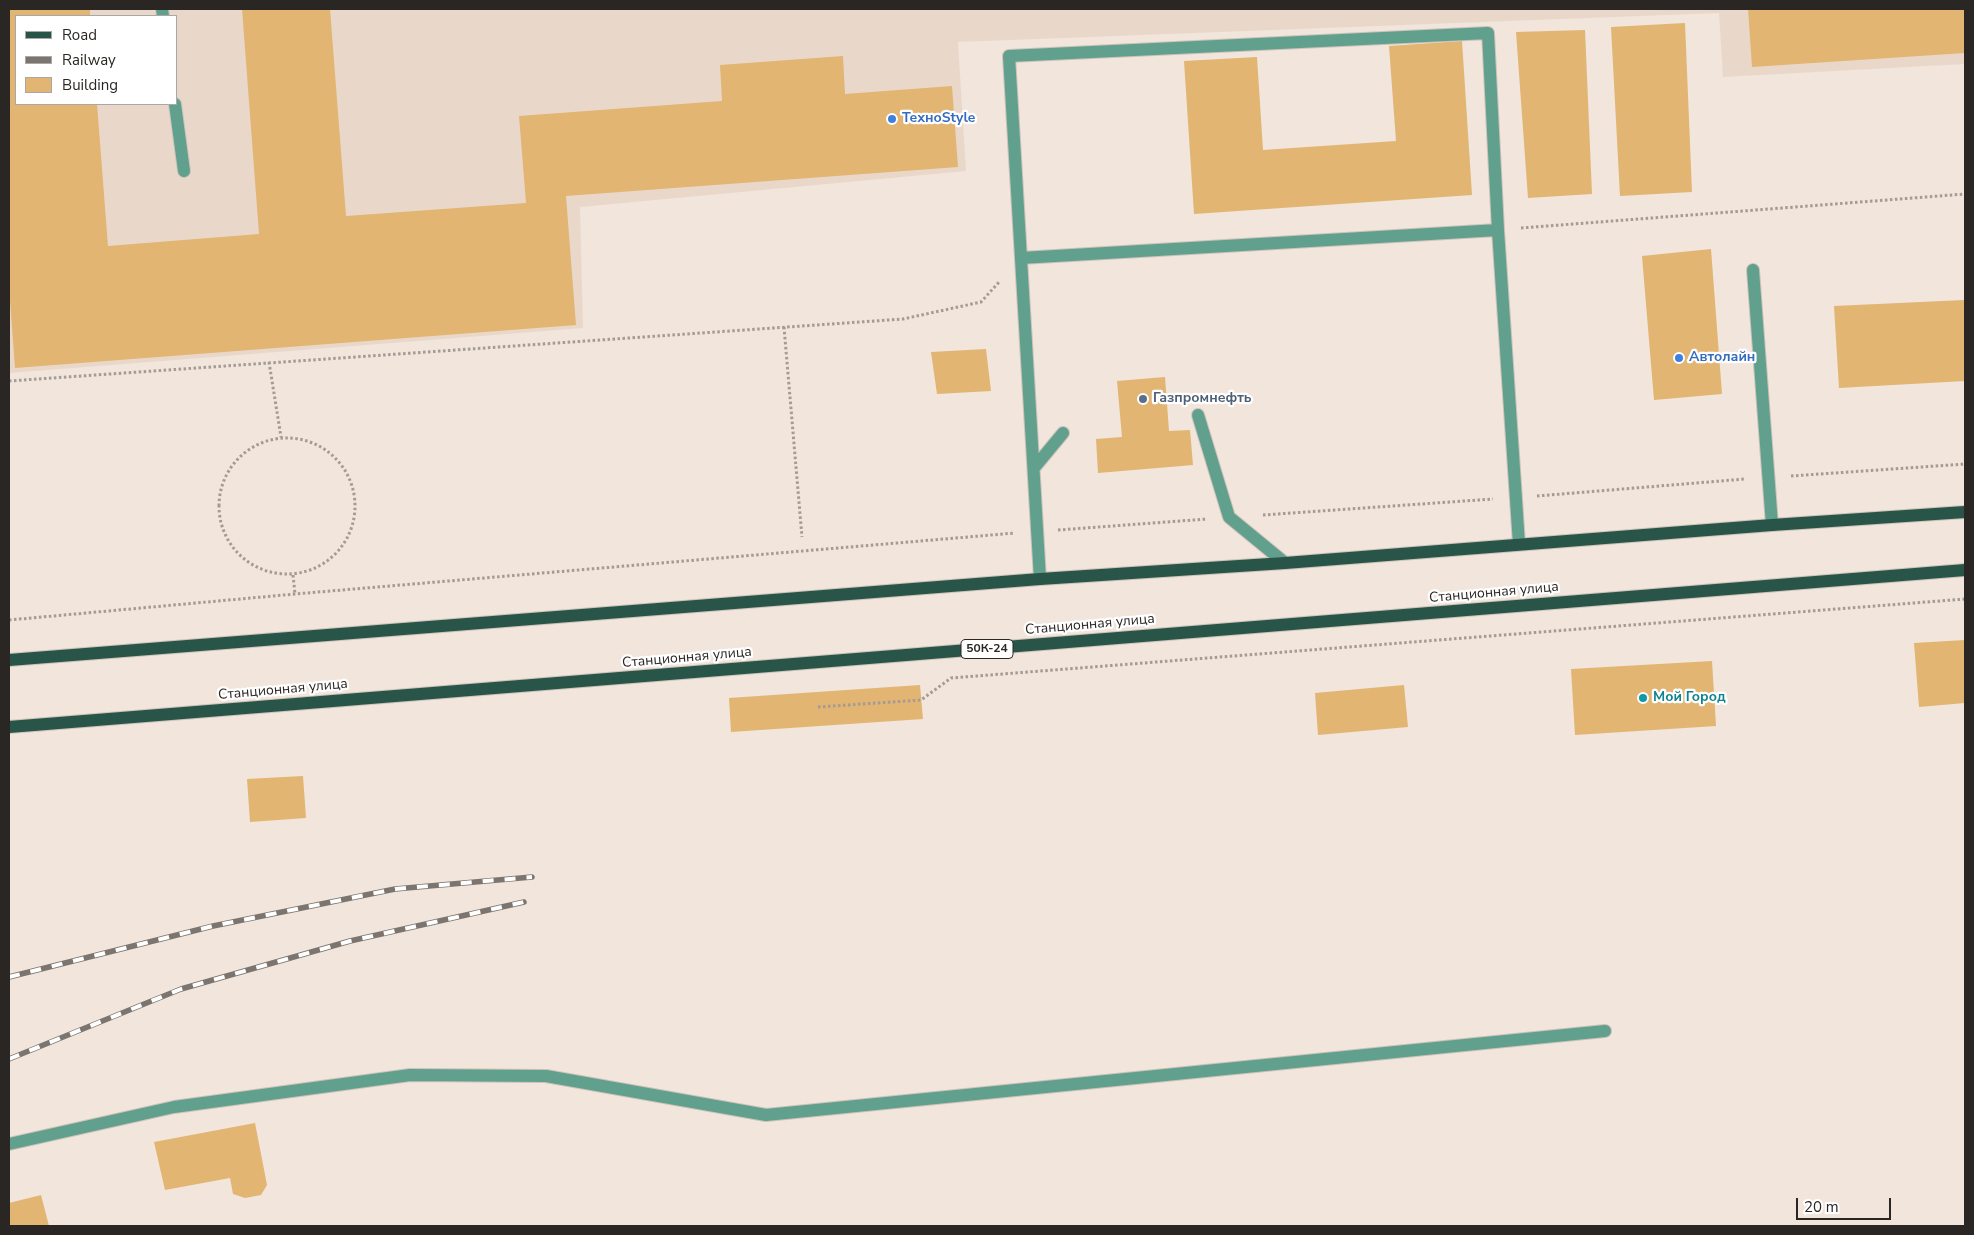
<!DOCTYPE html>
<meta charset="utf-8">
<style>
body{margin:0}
#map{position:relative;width:1974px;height:1235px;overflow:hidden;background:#f1e5dc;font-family:"Nunito Sans",sans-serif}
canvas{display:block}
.frame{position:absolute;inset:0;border:10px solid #2a2623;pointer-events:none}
.legend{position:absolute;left:15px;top:15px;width:162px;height:90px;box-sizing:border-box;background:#fff;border:1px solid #aaa8a7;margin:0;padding:6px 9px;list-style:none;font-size:15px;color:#2a2623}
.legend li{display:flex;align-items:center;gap:10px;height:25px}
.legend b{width:25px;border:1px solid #aaa8a7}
.scale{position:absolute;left:1796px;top:1198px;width:95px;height:22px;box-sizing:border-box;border:2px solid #2a2623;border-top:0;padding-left:6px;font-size:15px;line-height:18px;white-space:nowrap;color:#2a2623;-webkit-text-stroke:4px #fff;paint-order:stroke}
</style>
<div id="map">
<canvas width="1974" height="1235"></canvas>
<div class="frame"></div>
<ul class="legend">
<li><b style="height:6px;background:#285548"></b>Road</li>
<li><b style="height:6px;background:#7c756f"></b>Railway</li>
<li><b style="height:14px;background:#e2b572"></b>Building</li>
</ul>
<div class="scale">20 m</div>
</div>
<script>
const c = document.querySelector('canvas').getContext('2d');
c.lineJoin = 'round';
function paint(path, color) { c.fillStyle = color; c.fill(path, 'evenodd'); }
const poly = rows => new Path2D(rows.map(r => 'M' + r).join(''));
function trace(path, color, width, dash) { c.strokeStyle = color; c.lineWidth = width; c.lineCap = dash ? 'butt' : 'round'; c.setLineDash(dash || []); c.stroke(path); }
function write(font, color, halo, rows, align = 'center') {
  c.font = font + ' "Nunito Sans",sans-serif'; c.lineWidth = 4.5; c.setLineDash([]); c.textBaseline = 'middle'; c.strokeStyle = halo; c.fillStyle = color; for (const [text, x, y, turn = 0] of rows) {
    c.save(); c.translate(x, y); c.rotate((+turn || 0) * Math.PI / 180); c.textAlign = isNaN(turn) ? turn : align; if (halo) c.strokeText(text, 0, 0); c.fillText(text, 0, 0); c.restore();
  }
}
paint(poly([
 [9,9,1965,9,1965,64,1723,77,1719,13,958,42,966,171,580,207,583,328,9,373],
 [16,16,176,16,176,104,16,104]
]), '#e9d8ca');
paint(poly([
 [9,9,90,9,90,16,16,16,16,104,97,104,108,246,259,234,242,9,330,9,346,216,526,203,519,116,722,101,720,65,843,56,845,94,952,86,958,167,566,196,576,325,15,368,9,287],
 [1748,9,1965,9,1965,53,1752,67],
 [1685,23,1692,192,1620,196,1611,27],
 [1585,30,1592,194,1528,198,1516,32],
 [1462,41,1472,195,1194,214,1184,61,1257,57,1263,150,1396,141,1389,46],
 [1711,249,1722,394,1654,400,1642,256],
 [1964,300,1965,300,1965,381,1839,388,1834,306],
 [986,349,991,391,937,394,931,352],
 [1165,377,1169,431,1190,430,1193,465,1098,473,1096,439,1122,437,1117,381],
 [1965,640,1965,703,1919,707,1914,643],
 [1712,661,1716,726,1575,735,1571,669],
 [920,685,923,719,731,732,729,698],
 [1404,685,1408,727,1318,735,1315,693],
 [303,776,306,818,250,822,247,779],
 [255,1123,267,1185,261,1195,245,1198,233,1194,230,1178,165,1190,154,1142],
 [41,1195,49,1226,9,1226,9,1203]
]), '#e2b572');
const service = poly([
 [162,9,163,16],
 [175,104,184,171],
 [1021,258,1498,230],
 [1753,270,1772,525],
 [1198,415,1229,517,1285,563],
 [1034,468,1063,433],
 [1040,579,1009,56,1488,33,1498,230,1519,544],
 [9,1144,174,1107,410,1075,546,1076,766,1115,1605,1031]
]);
const primary = poly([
 [9,660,1040,579,1285,563,1772,525,1965,512],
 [9,727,1965,570]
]);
trace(service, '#cdc3bb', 14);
trace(primary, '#cdc3bb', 14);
trace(poly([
 [1521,228,1965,194],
 [784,327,802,537],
 [269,362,281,437],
 [9,381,903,319,981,302,1000,281],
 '219 506a68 68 0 1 1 136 0a68 68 0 1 1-136 0Z',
 [1791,476,1965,464],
 [1537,496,1745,479],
 [1263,515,1493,499],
 [1058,530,1207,519],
 [293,575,295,594],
 [9,620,295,594,1015,533],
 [818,707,921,700,951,678,1965,599]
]), '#a49b95', 3, [2.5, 2.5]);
trace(service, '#60a08d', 12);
trace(primary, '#285548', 12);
const rail = poly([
 [9,977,213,926,395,889,532,877],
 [9,1059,181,989,350,941,524,902]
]);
trace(rail, '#7c756f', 5.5);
trace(rail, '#fff', 4, [11]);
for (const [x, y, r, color] of [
 [892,119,5,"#3f7fe0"],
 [1679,358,5,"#3f7fe0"],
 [1143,399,5,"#5c6f8a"],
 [1643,698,5,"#0f9aa8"]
]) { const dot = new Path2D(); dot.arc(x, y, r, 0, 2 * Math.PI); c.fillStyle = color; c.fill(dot); trace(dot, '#fff', 2); }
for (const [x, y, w] of [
 [987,649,52]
]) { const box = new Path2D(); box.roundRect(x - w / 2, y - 9.5, w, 19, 4); c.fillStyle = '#fff'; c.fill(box); trace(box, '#2a2623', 1); }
write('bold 12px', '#2a2623', null, [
 ["50К-24",987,649]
]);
write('bold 14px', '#366cbe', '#fff', [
 ["ТехноStyle",902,119],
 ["Автолайн",1689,358]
], 'left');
write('bold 14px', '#4e5e75', '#fff', [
 ["Газпромнефть",1153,399]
], 'left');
write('14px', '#2a2623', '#fff', [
 ["Станционная улица",1494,593,-5],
 ["Станционная улица",1090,625,-5],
 ["Станционная улица",687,658,-5],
 ["Станционная улица",283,690,-5]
]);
write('bold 14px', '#0d838f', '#fff', [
 ["Мой Город",1653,698]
], 'left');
</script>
